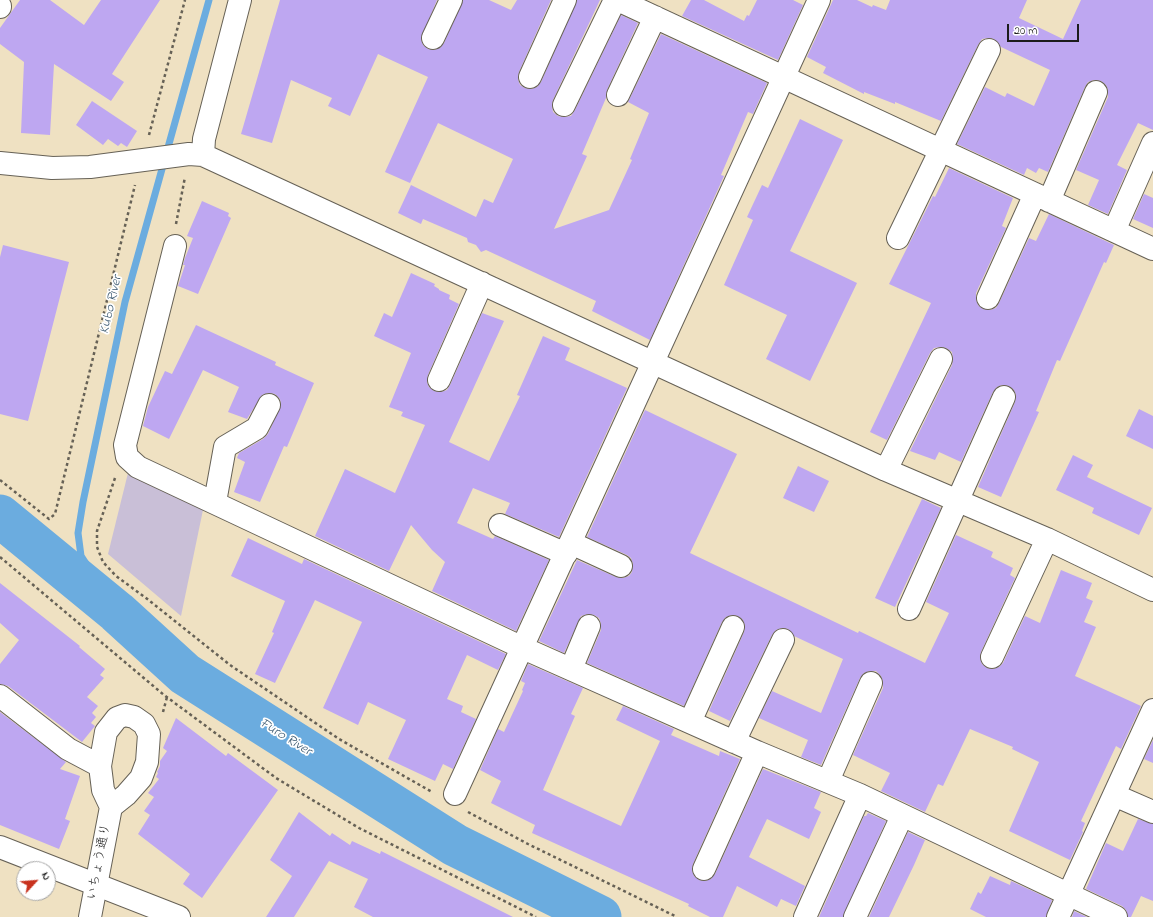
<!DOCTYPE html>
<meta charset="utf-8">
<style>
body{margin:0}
#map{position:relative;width:1153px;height:917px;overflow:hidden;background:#efe1c2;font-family:"Indie Flower",sans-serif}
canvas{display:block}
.north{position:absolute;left:16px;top:861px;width:40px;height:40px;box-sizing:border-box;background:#fff;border:1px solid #a4a4a4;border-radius:50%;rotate:64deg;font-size:11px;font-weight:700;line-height:16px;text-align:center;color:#1c1c1c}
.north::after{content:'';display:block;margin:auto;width:14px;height:18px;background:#c8321e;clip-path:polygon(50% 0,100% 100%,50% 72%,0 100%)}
.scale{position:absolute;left:1007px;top:24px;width:72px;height:18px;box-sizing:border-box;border:2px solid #1c1c1c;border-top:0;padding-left:5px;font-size:12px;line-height:14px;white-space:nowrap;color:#1c1c1c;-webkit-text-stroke:3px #fff;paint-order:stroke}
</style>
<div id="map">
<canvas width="1153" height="917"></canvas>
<div class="north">N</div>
<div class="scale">20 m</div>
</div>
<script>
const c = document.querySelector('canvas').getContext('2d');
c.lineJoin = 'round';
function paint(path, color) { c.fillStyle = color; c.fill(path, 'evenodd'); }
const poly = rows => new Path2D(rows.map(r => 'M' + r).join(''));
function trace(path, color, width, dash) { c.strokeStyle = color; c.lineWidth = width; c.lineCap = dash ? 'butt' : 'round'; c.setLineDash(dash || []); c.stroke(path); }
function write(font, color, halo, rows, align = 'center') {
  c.font = font + ' "Indie Flower","Klee One",sans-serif'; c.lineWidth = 3.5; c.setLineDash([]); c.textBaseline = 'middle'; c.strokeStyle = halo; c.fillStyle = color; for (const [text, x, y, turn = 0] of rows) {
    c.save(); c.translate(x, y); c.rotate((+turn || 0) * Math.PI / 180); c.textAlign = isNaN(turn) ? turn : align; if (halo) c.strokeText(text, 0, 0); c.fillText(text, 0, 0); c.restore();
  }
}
paint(poly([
 [128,473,204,505,181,616,108,554]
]), '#c9bfd7');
trace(poly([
 [117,612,81,556,78,533,83,502,125,302,209,0]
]), '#6bacdf', 7);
trace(poly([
 [0,516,117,612,185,674,455,845,600,917]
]), '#6bacdf', 43);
paint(poly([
 [20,0,50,0,84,25,101,0,160,0,112,74,124,82,111,101,54,64,50,135,21,133,24,62,0,44,0,28],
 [280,0,437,0,421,39,423,45,428,49,434,50,440,48,444,43,463,0,489,0,511,10,517,0,551,0,519,72,518,79,520,85,525,88,531,89,537,87,541,82,577,0,600,0,553,100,552,106,553,112,558,116,564,117,571,116,575,110,621,15,638,23,607,90,606,98,582,154,587,156,554,229,609,210,632,160,630,159,649,113,628,102,661,34,767,83,753,114,748,112,721,175,724,176,650,340,592,311,596,301,486,250,481,252,476,245,468,242,467,238,423,219,421,224,398,213,411,185,476,217,484,199,493,203,513,159,438,123,410,183,385,172,428,77,378,54,350,116,328,106,332,98,291,80,272,143,241,134],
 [691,0,704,0,744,21,747,15,749,16,757,0,793,0,803,5,778,60,682,16],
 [833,0,857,0,872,7,873,5,886,10,890,0,1027,0,1019,18,1063,39,1081,0,1153,0,1153,130,1138,123,1117,165,1127,170,1108,214,1088,205,1099,180,1076,170,1108,97,1108,90,1106,85,1101,81,1094,80,1088,82,1085,87,1048,172,1039,168,1036,173,1027,168,1024,175,957,144,985,87,1005,97,1007,93,1034,106,1050,70,1001,47,994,39,988,38,982,39,978,45,941,121,895,102,895,104,864,92,864,94,823,73,826,67,807,57],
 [92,101,137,131,127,147,121,143,118,146,108,139,103,145,76,125],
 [800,119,843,140,790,251,857,283,810,381,766,359,787,315,724,285,753,220,747,217,762,185,768,188],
 [949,168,1013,198,1002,226,1006,228,976,293,976,299,978,305,983,309,990,310,996,308,999,303,1029,238,1036,241,1049,214,1114,245,1106,263,1104,262,1060,361,1057,360,1036,411,1039,412,1001,497,978,487,1015,402,1016,395,1014,390,1009,386,1002,385,997,387,993,392,961,462,939,452,935,460,910,451,952,365,953,359,952,352,946,348,941,347,934,348,930,353,887,440,870,432,931,303,889,284,933,196,935,197],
 [1144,194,1153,198,1153,228,1133,219],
 [202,201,229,213,228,216,231,218,198,294,178,286,185,265,183,265,185,258,193,238,187,236],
 [3,245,69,262,28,421,0,414,0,257],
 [411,273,435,284,434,286,439,289,439,290,450,295,449,299,459,304,428,375,427,382,429,387,434,391,441,392,447,390,450,385,482,313,504,321,449,442,489,461,520,396,517,395,543,336,570,348,565,360,627,388,559,537,505,514,510,503,473,488,457,523,493,539,495,536,549,560,516,631,432,591,445,562,432,550,411,525,389,571,315,536,345,469,395,493,425,425,401,416,403,412,389,407,411,353,374,336,384,313,392,317],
 [196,325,276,362,275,365,314,383,287,447,284,446,260,502,234,492,245,462,237,458,239,453,263,439,268,434,281,405,280,399,275,394,268,393,262,395,247,419,228,412,239,387,203,370,169,439,143,426,148,407,165,371,172,374],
 [1139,409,1153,416,1153,449,1126,436],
 [645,410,737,454,690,553,858,633,859,631,925,663,949,613,926,602,956,535,993,552,991,557,1013,568,1010,575,1015,578,981,652,980,658,982,664,987,668,993,669,999,667,1003,663,1025,616,1040,623,1061,570,1092,583,1086,598,1093,601,1084,622,1096,627,1075,676,1141,706,1121,749,1116,746,1081,821,1085,823,1082,831,1083,832,1070,860,1009,831,1039,762,1012,749,1013,747,970,729,943,786,938,784,925,812,881,791,890,773,853,755,883,688,883,682,881,676,876,671,870,671,864,673,860,678,821,765,801,757,808,740,759,718,772,691,821,713,843,659,794,636,788,629,782,628,776,630,772,635,730,721,709,711,744,632,745,626,743,620,738,616,732,615,726,617,722,622,684,706,587,663,601,630,601,624,599,618,594,615,588,614,581,616,564,653,539,641,577,560,616,577,623,578,629,576,632,572,633,564,631,558,627,555,587,537],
 [1073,455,1093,465,1087,477,1152,508,1139,535,1092,513,1094,508,1056,490],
 [798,466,829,481,814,512,783,498],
 [922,499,941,508,895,607,875,598],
 [248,538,302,564,304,559,506,654,498,670,467,655,447,699,463,706,461,712,476,719,453,769,443,764,435,781,388,759,406,720,368,702,358,725,323,708,362,622,315,600,275,683,255,674,274,633,272,632,285,601,231,576],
 [0,583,80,646,79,647,105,669,100,675,104,678,87,697,98,706,92,713,96,717,91,723,95,726,82,742,8,686,0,684,0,664,19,640,0,623],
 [528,664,583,688,571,714,575,716,543,790,621,826,660,741,616,720,623,706,674,729,671,735,719,756,720,751,740,759,693,864,692,870,694,876,699,880,705,881,711,879,715,874,763,769,821,792,814,808,821,812,809,839,767,819,749,857,805,886,796,906,781,899,777,907,737,886,723,917,710,917,688,906,689,904,532,833,535,825,491,803,501,781,480,770,498,729,504,732,523,691,522,690,525,683,521,681],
 [0,712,66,762,60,769,80,776,65,819,70,821,59,849,0,825],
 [176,718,226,756,228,753,278,790,202,898,183,884,190,874,138,834,150,815,144,811,154,797,148,793,159,779,156,777,158,773,157,772,160,766,160,761,167,751,163,748],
 [1153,740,1153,763,1144,759],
 [299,812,330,836,332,833,350,845,352,841,380,854,381,851,513,917,373,917,354,907,368,879,329,861,294,917,266,917,292,876,270,860],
 [868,813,886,821,843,917,819,917,864,816,866,816],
 [1138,819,1153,824,1153,901,1141,896,1131,917,1128,917,1126,910,1122,906,1086,889,1106,843,1123,851],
 [908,832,925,840,914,865,889,917,869,917],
 [990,876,1010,885,1011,881,1052,900,1046,917,986,917,970,909,978,892,981,894],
 [1074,911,1087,917,1072,917]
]), '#bea7f1');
const minor = poly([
 [618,0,1153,249],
 [0,6,0,7],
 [433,38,451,0],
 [530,77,565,0],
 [618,95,655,17],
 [564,105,615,0],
 [203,155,204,139,240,0],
 [0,163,52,168,90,167,189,154,203,155,886,470,1047,539,1153,590],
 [1049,201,1096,92],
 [1114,231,1153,143],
 [898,238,989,50],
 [175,246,125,445,127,457,138,467,523,648,757,752,860,795,1116,917],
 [988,298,1035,194],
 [439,380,482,283],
 [886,470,941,359],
 [215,502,225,447,257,428,269,405],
 [500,525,566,554],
 [571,543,621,566],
 [909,609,1004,397],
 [992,657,1047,539],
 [571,669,589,626],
 [0,696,68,749,100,766],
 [690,722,733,627],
 [734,742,783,640],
 [828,781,871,683],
 [455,794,819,0],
 [1114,795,1153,812],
 [704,869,757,752],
 [90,917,111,807,103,790,100,766,106,732,117,718,125,715,134,717,144,724,149,734,147,762,141,778,126,795,111,807],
 [805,917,860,795],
 [855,917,902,816],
 [1058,917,1153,710]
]);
const major = poly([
 [0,847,179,917]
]);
trace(minor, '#666156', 24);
trace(major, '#666156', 24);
trace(poly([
 [149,135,185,0],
 [176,224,185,177],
 [115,478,97,531,97,547,103,562,116,576,146,598,230,665,339,739,432,792],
 [0,480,49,519,55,514,135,185],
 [0,557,164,695,276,778,359,828,536,917],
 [163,712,167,697],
 [468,812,528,844,677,917]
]), '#666156', 2.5, [3, 3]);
trace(minor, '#fff', 22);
trace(major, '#fff', 22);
write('13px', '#1c1c1c', '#fff', [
 ["いちょう通り",100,862,-79]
]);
write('italic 14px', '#405d74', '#fff', [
 ["Kubo River",112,305,-77],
 ["Furo River",285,738,32]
]);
</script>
